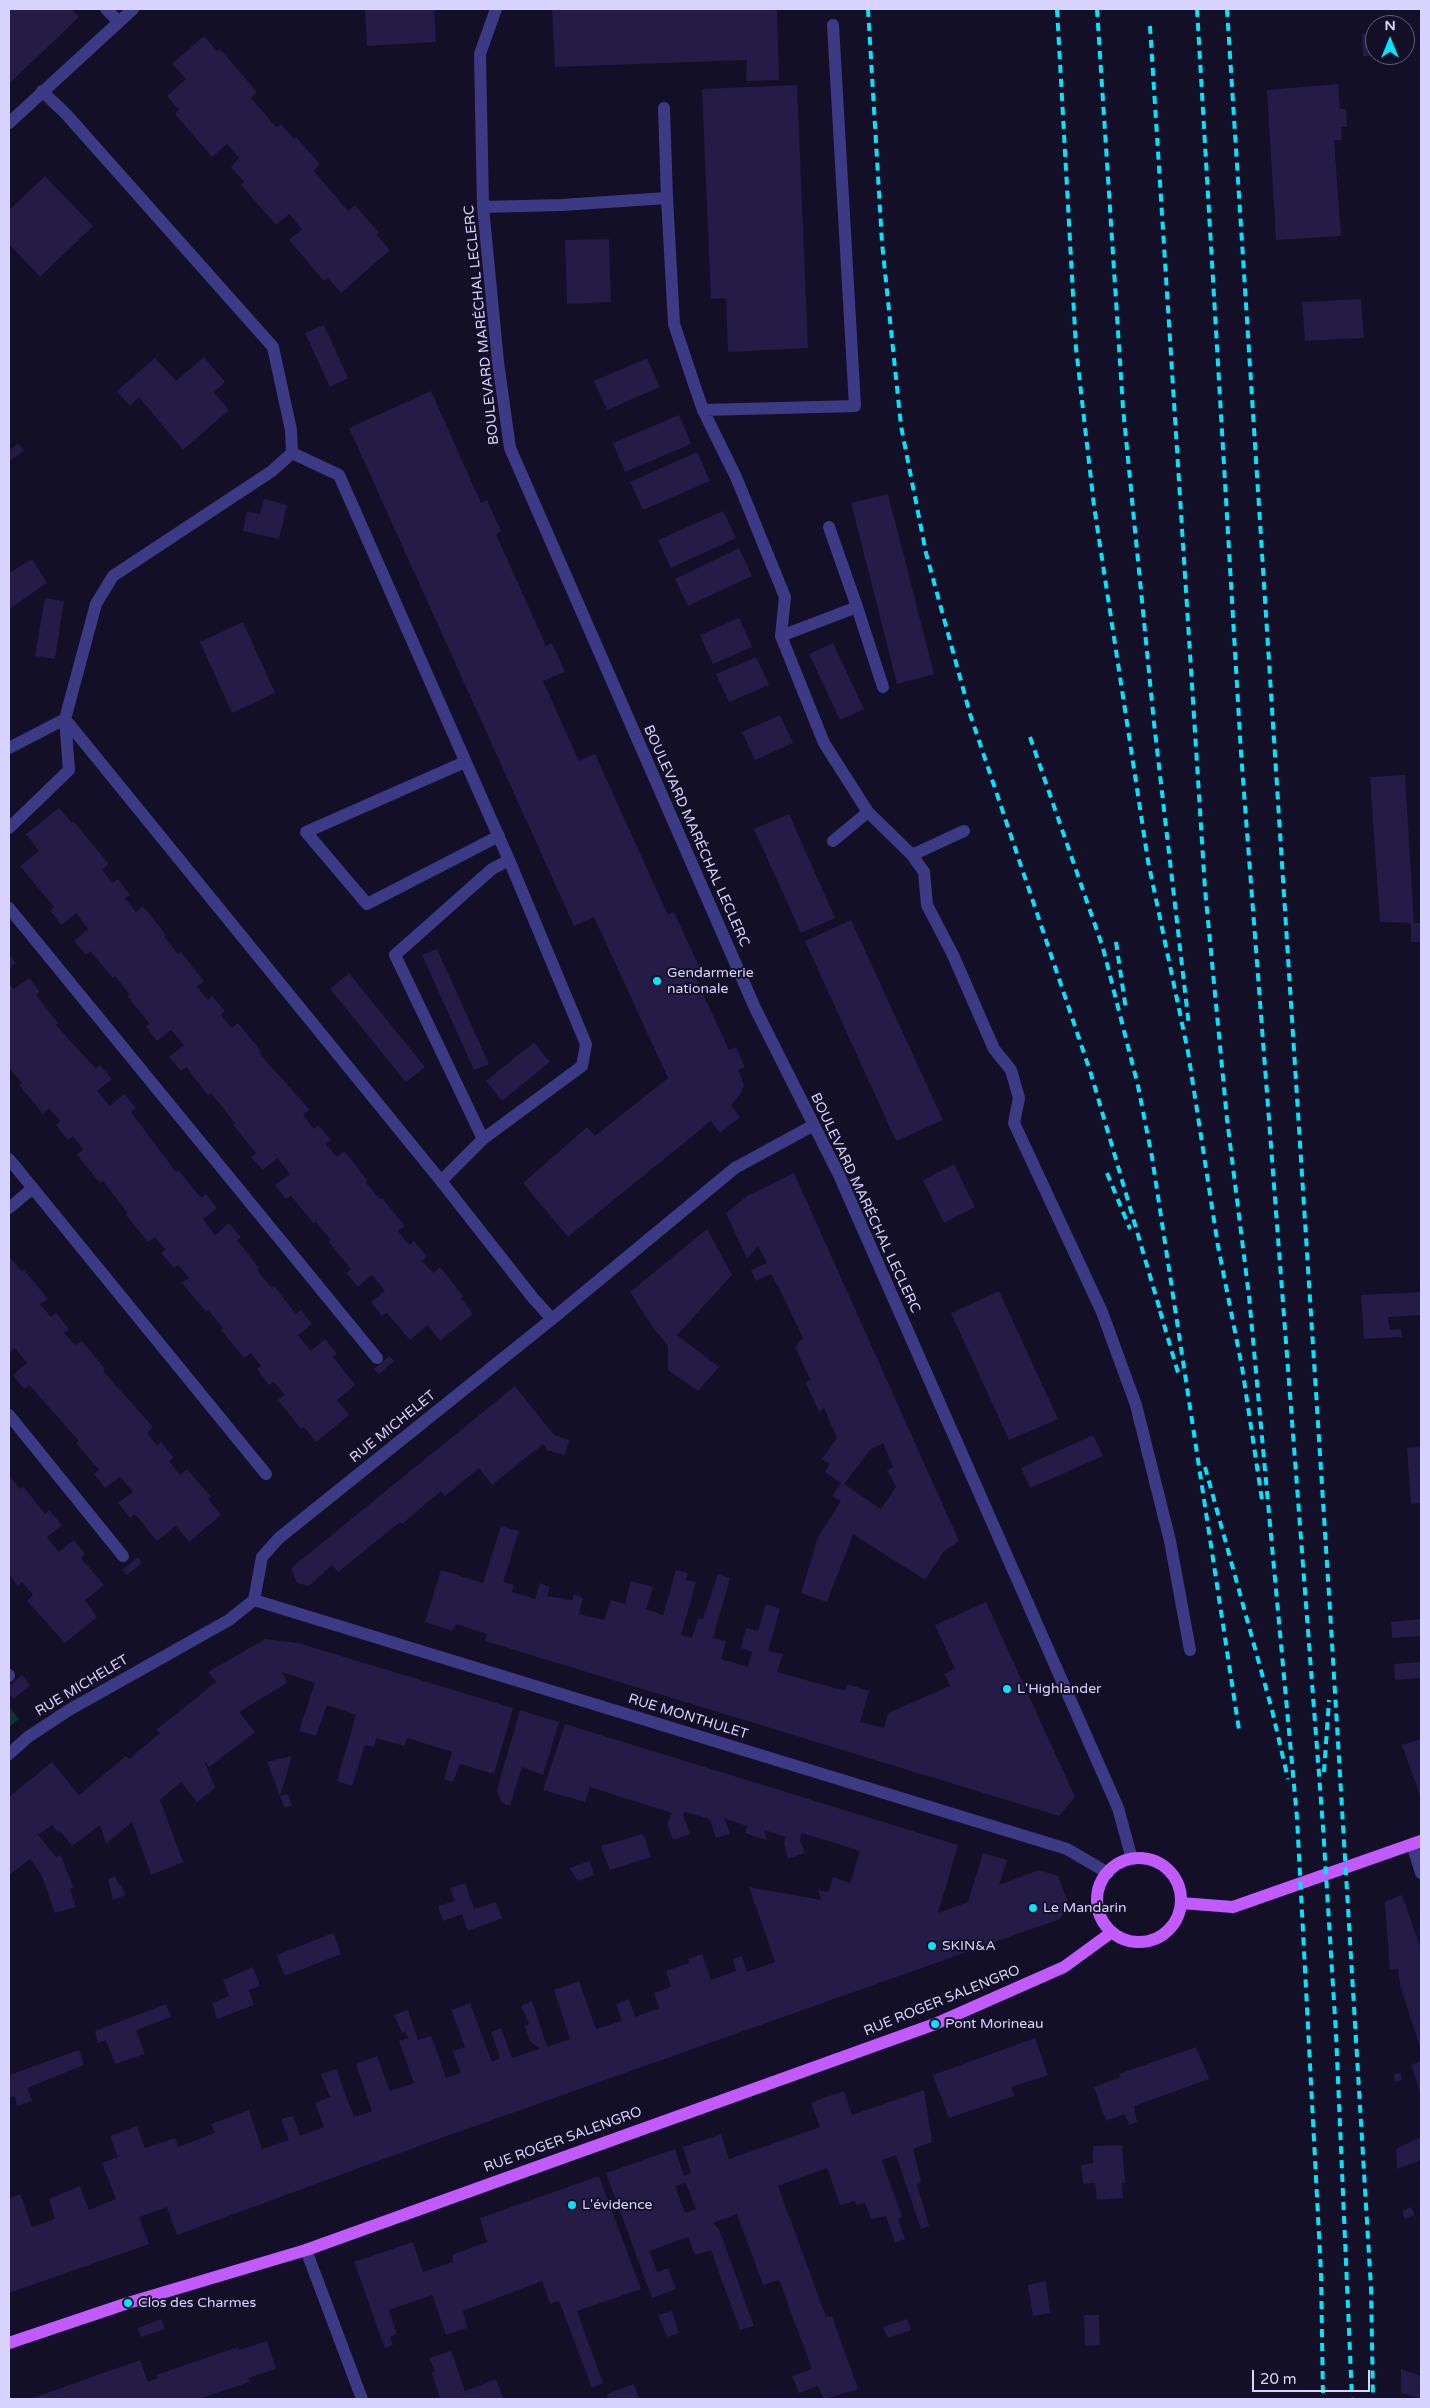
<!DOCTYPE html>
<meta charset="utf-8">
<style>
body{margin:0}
#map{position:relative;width:1430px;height:2408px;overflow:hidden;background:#130f26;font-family:"Varela Round",sans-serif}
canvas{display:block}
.frame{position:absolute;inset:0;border:10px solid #d9d4ff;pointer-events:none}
.north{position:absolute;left:1365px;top:15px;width:50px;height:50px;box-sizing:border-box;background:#130f26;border:1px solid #625e7d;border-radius:50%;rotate:0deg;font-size:14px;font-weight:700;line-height:20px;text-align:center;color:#d9d4ff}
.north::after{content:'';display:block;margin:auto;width:18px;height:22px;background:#00e5ff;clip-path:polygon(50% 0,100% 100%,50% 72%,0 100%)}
.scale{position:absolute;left:1252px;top:2370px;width:118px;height:22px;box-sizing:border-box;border:2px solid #d9d4ff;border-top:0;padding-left:6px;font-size:15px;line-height:18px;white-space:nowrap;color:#d9d4ff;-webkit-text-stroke:4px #130f26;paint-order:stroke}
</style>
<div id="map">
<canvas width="1430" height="2408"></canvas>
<div class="frame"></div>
<div class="north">N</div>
<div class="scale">20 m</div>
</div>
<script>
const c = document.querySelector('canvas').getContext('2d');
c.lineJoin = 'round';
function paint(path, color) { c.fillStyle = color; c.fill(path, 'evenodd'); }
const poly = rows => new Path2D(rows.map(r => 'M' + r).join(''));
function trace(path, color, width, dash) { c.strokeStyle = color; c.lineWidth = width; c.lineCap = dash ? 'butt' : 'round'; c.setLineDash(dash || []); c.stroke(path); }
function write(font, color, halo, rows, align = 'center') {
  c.font = font + ' "Varela Round",sans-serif'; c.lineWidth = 4; c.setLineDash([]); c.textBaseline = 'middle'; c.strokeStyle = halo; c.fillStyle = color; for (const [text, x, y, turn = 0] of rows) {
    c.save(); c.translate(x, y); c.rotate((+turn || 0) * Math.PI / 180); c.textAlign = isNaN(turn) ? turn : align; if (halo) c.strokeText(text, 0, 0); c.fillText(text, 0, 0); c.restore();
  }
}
paint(poly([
 [9,1706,19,1719,9,1727]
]), '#12302f');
paint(poly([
 [9,9,71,9,79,17,9,84],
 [365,9,434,9,436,42,367,46],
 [552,9,777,9,779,80,746,81,747,60,555,67],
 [1362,34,1374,34,1375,56,1363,56],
 [204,36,217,51,220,49,257,92,251,98,276,127,281,124,294,139,296,137,320,164,314,171,348,211,355,205,379,233,377,235,390,250,341,293,328,278,324,281,289,240,302,229,289,214,276,225,241,185,244,182,231,167,239,158,227,144,212,157,175,114,179,110,167,96,186,79,172,64],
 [1338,84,1340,109,1346,109,1347,127,1341,127,1342,140,1334,140,1341,236,1276,240,1267,90],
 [797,85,808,348,728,352,726,298,711,299,702,89],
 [45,176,93,226,40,277,9,244,9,210],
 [609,239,611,302,567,304,565,240],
 [1361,299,1364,338,1305,341,1302,302],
 [324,325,348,378,330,387,305,333],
 [204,357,225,382,214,392,229,410,183,450,139,397,130,406,117,391,155,358,176,381],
 [647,358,660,387,607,410,594,381],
 [431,391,481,503,487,500,501,531,496,534,546,646,552,643,565,672,543,681,579,761,595,754,668,915,674,912,700,969,693,972,729,1050,736,1047,745,1067,738,1070,744,1085,741,1093,731,1105,740,1117,720,1133,711,1121,568,1237,523,1183,587,1127,595,1136,668,1078,594,917,574,926,349,428],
 [679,415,691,444,625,472,613,443],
 [18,443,24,451,9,461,9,445,11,449],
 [697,452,710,481,643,510,630,482],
 [888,494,934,674,897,684,851,503],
 [264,499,287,505,279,539,243,531,247,511,260,514],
 [723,511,736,538,671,568,658,540],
 [739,548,752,576,688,606,675,579],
 [32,559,47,583,9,609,9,573],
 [45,598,64,601,55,659,35,656],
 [739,618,752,647,713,664,700,635],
 [243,622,275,693,232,713,200,642],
 [833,643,864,709,840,720,809,654],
 [756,657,769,685,729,702,716,674],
 [780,715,793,743,755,760,742,732],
 [1405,775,1414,923,1421,923,1421,942,1411,942,1411,923,1380,922,1370,777],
 [59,808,72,823,74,822,109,864,102,870,113,883,118,879,130,895,125,898,136,912,143,906,166,935,164,937,178,954,181,952,204,981,197,987,208,1000,212,996,225,1011,221,1015,232,1028,238,1023,261,1051,259,1053,310,1110,303,1115,314,1129,318,1125,331,1140,326,1144,337,1157,344,1151,367,1180,365,1182,380,1199,382,1198,405,1226,398,1231,409,1245,414,1241,426,1256,422,1261,433,1273,440,1267,463,1296,461,1298,473,1314,440,1341,428,1325,410,1340,387,1313,382,1316,371,1302,385,1291,372,1275,358,1287,346,1273,351,1269,328,1241,331,1240,316,1222,314,1224,291,1196,286,1199,275,1185,290,1174,277,1158,263,1170,251,1157,256,1153,233,1125,235,1123,211,1093,208,1095,186,1067,181,1071,169,1057,184,1045,171,1030,157,1041,146,1027,150,1024,127,996,130,995,115,976,113,978,90,951,86,955,74,941,88,929,76,913,62,925,50,911,54,907,20,866,39,851,26,834],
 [789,814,835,918,801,933,754,829],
 [851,920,943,1120,896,1141,805,941],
 [437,949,489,1064,474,1070,422,955],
 [9,954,16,963,9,968],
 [349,973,425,1067,406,1082,330,989],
 [29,978,40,992,36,995,58,1023,56,1025,96,1069,100,1065,112,1079,97,1091,110,1106,124,1094,136,1108,131,1112,176,1172,178,1170,201,1198,206,1194,217,1208,203,1219,215,1235,229,1223,241,1237,237,1240,259,1268,257,1270,272,1288,274,1286,296,1314,301,1310,312,1324,298,1335,311,1351,325,1339,337,1354,333,1357,355,1385,337,1400,349,1415,316,1442,304,1427,301,1429,278,1400,285,1395,274,1382,269,1385,257,1369,261,1366,251,1353,244,1358,221,1330,223,1328,208,1310,206,1312,182,1283,189,1278,178,1265,174,1268,161,1253,166,1250,155,1237,148,1242,125,1214,127,1212,103,1181,100,1183,77,1155,83,1149,73,1136,68,1140,56,1125,60,1121,49,1108,43,1114,19,1085,22,1083,9,1068,9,983,14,989],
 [534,1042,550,1062,502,1101,486,1081],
 [954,1164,975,1207,944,1223,923,1180],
 [794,1173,959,1541,944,1551,925,1580,853,1534,827,1602,801,1593,818,1537,841,1501,832,1496,841,1483,825,1472,830,1464,822,1459,837,1438,824,1408,819,1412,806,1383,810,1379,795,1347,803,1338,780,1290,771,1274,756,1281,751,1270,767,1263,758,1246,747,1259,726,1213,747,1196],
 [883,1443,893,1467,887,1470,896,1487,881,1509,844,1484,871,1449],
 [707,1229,732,1275,677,1335,719,1367,698,1391,668,1370,668,1346,652,1326,630,1292],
 [9,1256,22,1272,24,1270,48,1299,40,1304,51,1317,56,1313,69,1329,64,1333,75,1345,82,1341,105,1369,103,1371,153,1427,147,1433,157,1446,161,1442,174,1458,169,1461,180,1475,187,1469,211,1497,208,1499,221,1515,189,1542,176,1526,157,1541,135,1514,130,1518,118,1503,133,1492,120,1477,105,1488,94,1474,99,1470,76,1443,79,1441,29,1385,24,1389,13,1375,27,1363,15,1348,9,1353],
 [999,1291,1058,1419,1009,1440,951,1313],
 [1421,1292,1421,1315,1388,1317,1390,1330,1401,1329,1402,1337,1364,1339,1361,1295],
 [389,1356,394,1361,379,1374,374,1369],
 [515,1386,554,1435,569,1440,565,1455,547,1450,543,1444,492,1485,479,1468,445,1496,441,1491,402,1524,400,1522,338,1572,332,1565,309,1586,297,1583,291,1568],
 [1093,1435,1103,1456,1030,1488,1021,1468],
 [1421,1447,1421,1503,1411,1504,1407,1448],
 [9,1475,20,1489,23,1486,45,1514,49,1510,62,1525,47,1537,59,1552,74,1540,85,1554,81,1558,104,1585,85,1600,97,1617,65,1643,27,1601,33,1595,22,1582,18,1586,9,1574],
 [501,1526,519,1531,503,1582,514,1585,512,1592,535,1599,540,1583,550,1587,547,1596,572,1600,574,1594,583,1598,579,1614,604,1620,611,1600,625,1604,631,1581,653,1587,646,1609,663,1615,676,1570,688,1573,686,1580,696,1582,681,1635,692,1638,698,1618,703,1619,718,1574,730,1578,713,1638,726,1641,721,1659,748,1667,752,1652,741,1648,746,1628,758,1631,766,1604,780,1609,768,1651,783,1654,777,1672,845,1691,847,1684,869,1691,860,1722,884,1728,888,1713,950,1686,945,1674,955,1669,935,1625,986,1602,1075,1797,1059,1816,485,1641,487,1634,456,1624,453,1631,425,1622,441,1570,483,1583],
 [138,1557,142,1563,127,1575,122,1570],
 [1421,1619,1421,1636,1392,1638,1391,1622],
 [265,1639,298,1643,513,1708,494,1774,460,1764,453,1782,444,1779,452,1752,407,1738,404,1746,376,1738,374,1747,365,1745,352,1786,337,1781,356,1715,327,1705,316,1736,299,1731,315,1683,282,1672,287,1683,239,1712,255,1732,209,1767,204,1760,215,1788,197,1802,181,1782,160,1800,183,1862,151,1875,132,1822,106,1844,100,1825,72,1846,60,1831,58,1833,52,1825,38,1835,56,1857,61,1855,73,1888,70,1889,76,1907,55,1913,41,1874,30,1859,9,1875,9,1797,52,1762,79,1795,126,1756,129,1759,160,1733,156,1730,216,1682,208,1672],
 [1421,1662,1421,1678,1395,1680,1394,1664],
 [22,1675,30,1685,14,1699,9,1694,9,1686],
 [520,1710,559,1722,543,1775,522,1767,510,1806,502,1803,497,1790],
 [565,1724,958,1845,938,1913,968,1902,983,1853,1007,1860,999,1885,1039,1870,1058,1876,1068,1903,1060,1919,430,2142,177,2235,167,2207,139,2217,149,2244,9,2293,9,2199,20,2194,32,2227,55,2219,49,2199,80,2186,89,2210,116,2199,102,2163,118,2157,110,2136,137,2126,145,2148,175,2138,178,2147,215,2133,211,2124,249,2110,262,2149,289,2140,281,2119,293,2116,300,2136,324,2127,315,2103,330,2097,321,2074,336,2069,354,2117,372,2111,356,2064,377,2056,390,2091,414,2083,399,2041,408,2038,405,2032,402,2033,394,2015,408,2010,418,2040,431,2036,446,2078,461,2073,453,2051,465,2047,451,2010,470,2003,492,2062,500,2058,491,2032,501,2028,512,2058,540,2049,530,2041,525,2026,529,2024,521,2006,532,2001,547,2047,570,2039,554,1990,568,1985,579,1981,596,2029,622,2021,616,2004,629,1999,635,2017,659,2008,654,1993,671,1987,666,1971,689,1963,688,1959,702,1954,711,1980,736,1971,733,1959,742,1956,747,1972,775,1962,749,1887,821,1900,818,1890,828,1892,833,1877,850,1883,860,1851,802,1833,800,1840,805,1853,788,1859,784,1843,786,1837,764,1830,767,1840,745,1833,747,1826,724,1818,730,1834,716,1838,710,1819,685,1812,683,1816,690,1834,673,1840,667,1825,672,1813,590,1787,585,1802,543,1790],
 [1421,1739,1421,1795,1420,1795,1402,1745],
 [292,1756,280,1796,267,1762],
 [288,1794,292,1805,285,1808,280,1796],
 [643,1834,651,1857,610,1870,601,1846],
 [590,1861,594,1875,578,1881,569,1868],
 [115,1876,119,1885,121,1884,125,1895,113,1900,108,1879],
 [465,1883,474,1909,496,1902,502,1918,468,1931,462,1914,443,1921,438,1906,455,1901,450,1888],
 [1402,1895,1421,1949,1421,2050,1400,1985,1398,1969,1390,1970,1385,1902],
 [333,1933,341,1954,285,1976,277,1955],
 [253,1967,260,1986,249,1990,254,2005,217,2019,212,2003,229,1996,223,1980],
 [166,2004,171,2017,136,2030,145,2054,115,2064,106,2040,98,2043,95,2031],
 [1035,2038,1048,2075,1011,2087,1014,2096,949,2118,933,2075],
 [1196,2047,1209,2079,1134,2106,1137,2122,1129,2125,1125,2114,1106,2121,1094,2087,1120,2077,1119,2074],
 [79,2050,84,2065,27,2088,32,2101,17,2106,15,2096,9,2098,9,2075],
 [1421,2061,1421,2094,1411,2065],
 [1401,2073,1402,2080,1394,2082,1394,2074],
 [924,2090,932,2142,913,2149,921,2182,917,2185,929,2226,921,2229,896,2155,882,2160,902,2217,898,2219,905,2239,895,2243,886,2216,871,2219,865,2203,856,2205,855,2201,840,2205,827,2168,778,2186,826,2317,832,2316,858,2389,826,2399,824,2399,818,2386,799,2393,792,2376,812,2369,779,2280,763,2285,737,2214,713,2223,719,2229,754,2326,740,2330,711,2250,695,2255,688,2237,649,2251,657,2272,668,2268,676,2289,652,2298,606,2173,675,2149,684,2176,691,2173,683,2147,721,2134,729,2159,820,2127,811,2103,829,2096,844,2091,852,2115],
 [686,2183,696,2209,685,2213,675,2186],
 [1421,2137,1421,2160,1397,2169,1396,2149],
 [1122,2145,1125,2183,1122,2183,1123,2198,1097,2200,1095,2183,1083,2184,1081,2165,1093,2163,1093,2146],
 [599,2176,641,2289,577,2311,603,2383,592,2388,559,2301,550,2304,542,2281,463,2311,467,2328,446,2335,432,2295,389,2310,397,2334,390,2337,393,2345,385,2348,354,2262,413,2242,423,2272,453,2262,452,2255,487,2242,480,2218],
 [1411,2207,1415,2215,1405,2219,1402,2211],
 [1046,2281,1050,2313,1033,2316,1028,2285],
 [672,2311,679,2333,667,2337,658,2315],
 [1084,2315,1099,2315,1100,2345,1085,2346],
 [161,2319,165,2329,141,2337,138,2328],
 [907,2319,911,2330,888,2338,883,2327],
 [267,2341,276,2369,248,2378,250,2382,198,2399,30,2399,140,2360,148,2382,158,2378,156,2375,238,2347,239,2350],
 [451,2351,465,2391,496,2379,504,2399,440,2399,432,2373,435,2371,429,2358],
 [1401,2369,1421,2376,1421,2399,1401,2393],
 [634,2384,639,2399,604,2399,608,2397,607,2394]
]), '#241b47');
trace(poly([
 [106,9,119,22],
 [496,9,480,54,483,207,498,362,510,448,755,1008,839,1175,1118,1808,1132,1859],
 [664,108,667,198],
 [9,123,133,9],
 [483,207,562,205,667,198,674,324,695,387,703,410,736,477,785,597,781,636,824,743,868,812],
 [703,410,855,406,833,25],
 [292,453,339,475,509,860,586,1044,582,1066,483,1139],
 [857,607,883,687],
 [781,636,857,607,829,527],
 [65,719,441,1181,533,1298,552,1319],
 [9,748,65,719],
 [465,762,306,832,367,904,499,836],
 [9,828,69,770,65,719,96,604,113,576,272,471,292,453,291,430,273,347,66,114,42,91],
 [833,841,868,812,912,855,924,872,927,905,953,955,994,1049,1011,1070,1019,1098,1014,1123,1102,1312,1136,1405,1170,1541,1190,1650],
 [912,855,964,831],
 [9,908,377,1358],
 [9,1159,266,1474],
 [441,1181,483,1139,395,955,492,869,509,860],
 [9,1208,33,1188],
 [9,1415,123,1556],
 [254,1600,1067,1849,1108,1873],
 [9,1675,9,1676],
 [9,1754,28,1737,69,1710,229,1620,254,1600,262,1557,279,1538,552,1319,735,1168,814,1125],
 [1412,1844,1421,1873],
 [306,2250,362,2399]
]), '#3d3a85', 12);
trace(poly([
 '1097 1900a42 42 0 1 1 84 0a42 42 0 1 1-84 0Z',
 [1181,1903,1233,1907,1421,1841],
 [9,2343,128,2303,306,2250,935,2024,1064,1967,1112,1932]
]), '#c25bff', 12);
trace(poly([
 [868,9,882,243,901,426,926,553,970,714,1091,1074,1162,1317],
 [1057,9,1076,348,1094,506,1148,861,1188,1052,1218,1246,1242,1367,1262,1500],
 [1097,9,1123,408,1154,723,1189,1026],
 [1197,9,1241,753,1323,1827,1336,2034,1352,2399],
 [1227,9,1330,1610,1371,2288,1373,2399],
 [1150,26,1205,889,1227,1119,1249,1296,1297,1818,1321,2273,1323,2399],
 [1030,737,1103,948,1138,1086,1152,1157,1239,1730],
 [1116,942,1126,1010],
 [1107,1173,1130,1229],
 [1160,1311,1179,1376],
 [1205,1467,1272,1710,1288,1779],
 [1324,1772,1329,1700]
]), '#00e5ff', 4, [8, 6]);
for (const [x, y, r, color] of [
 [657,981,5,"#00e5ff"],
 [1007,1689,5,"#00e5ff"],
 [1033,1908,5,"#00e5ff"],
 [932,1946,5,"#00e5ff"],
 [935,2024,5,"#00e5ff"],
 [572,2205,5,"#00e5ff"],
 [128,2303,5,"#00e5ff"]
]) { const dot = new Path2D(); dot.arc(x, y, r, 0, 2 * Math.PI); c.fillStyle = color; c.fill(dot); trace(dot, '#130f26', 2); }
write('14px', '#d9d4ff', '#130f26', [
 ["BOULEVARD MARÉCHAL LECLERC",482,325,-96],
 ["BOULEVARD MARÉCHAL LECLERC",696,836,66],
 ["BOULEVARD MARÉCHAL LECLERC",865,1203,65],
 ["RUE MICHELET",393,1427,-39],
 ["RUE MICHELET",82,1686,-31],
 ["RUE MONTHULET",688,1717,17],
 ["RUE ROGER SALENGRO",942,2001,-22],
 ["RUE ROGER SALENGRO",563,2140,-20]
]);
write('14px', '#d9d4ff', '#130f26', [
 ["Gendarmerie",667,973],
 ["nationale",667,989],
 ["L'Highlander",1017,1689],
 ["Le Mandarin",1043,1908],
 ["SKIN&A",942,1946],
 ["Pont Morineau",945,2024],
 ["L'évidence",582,2205],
 ["Clos des Charmes",138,2303]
], 'left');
</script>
